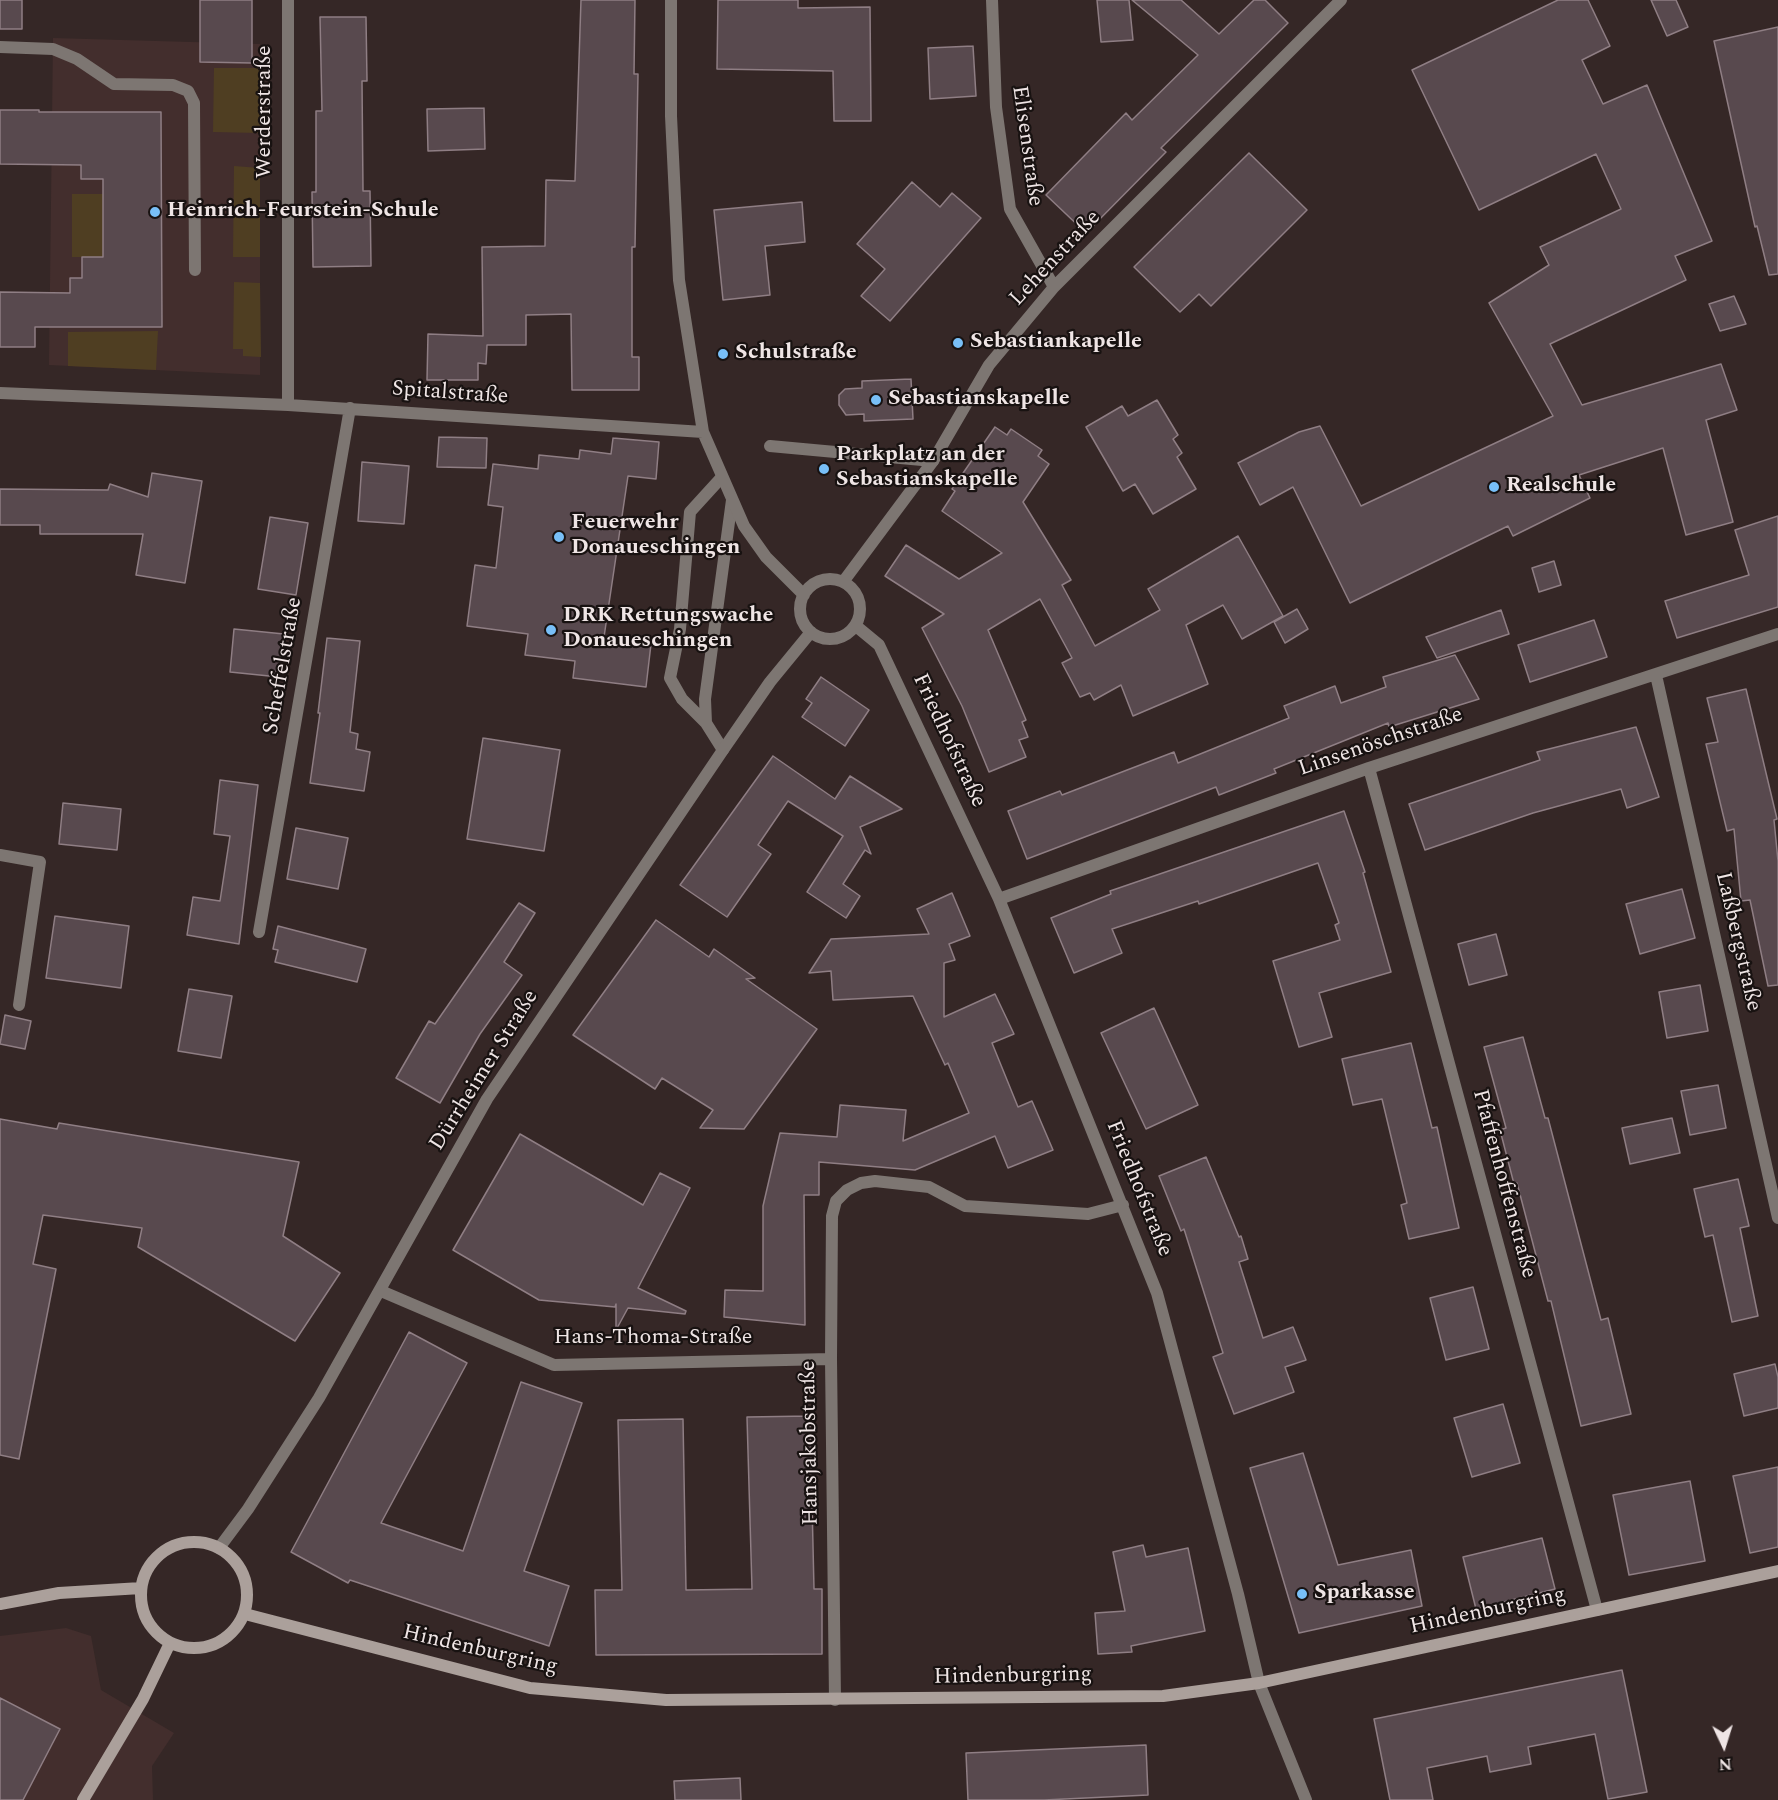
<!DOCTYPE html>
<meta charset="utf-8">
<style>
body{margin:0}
#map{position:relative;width:1778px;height:1800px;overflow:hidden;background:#352726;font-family:Spectral,serif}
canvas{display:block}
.north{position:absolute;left:1694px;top:1716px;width:60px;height:60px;-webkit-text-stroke:4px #181211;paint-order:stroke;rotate:176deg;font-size:16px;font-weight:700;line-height:24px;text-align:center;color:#efe5e5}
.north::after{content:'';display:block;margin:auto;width:21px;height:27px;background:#efe5e5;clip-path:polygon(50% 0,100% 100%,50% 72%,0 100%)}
</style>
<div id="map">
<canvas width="1778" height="1800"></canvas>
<div class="north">N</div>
</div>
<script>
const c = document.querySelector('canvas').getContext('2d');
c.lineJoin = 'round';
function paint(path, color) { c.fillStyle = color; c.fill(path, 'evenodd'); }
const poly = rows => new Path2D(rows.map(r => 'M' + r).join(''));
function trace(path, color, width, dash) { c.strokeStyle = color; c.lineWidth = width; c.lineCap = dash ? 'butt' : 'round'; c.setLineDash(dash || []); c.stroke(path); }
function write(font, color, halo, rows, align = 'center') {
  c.font = font + ' Spectral,serif'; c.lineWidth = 4.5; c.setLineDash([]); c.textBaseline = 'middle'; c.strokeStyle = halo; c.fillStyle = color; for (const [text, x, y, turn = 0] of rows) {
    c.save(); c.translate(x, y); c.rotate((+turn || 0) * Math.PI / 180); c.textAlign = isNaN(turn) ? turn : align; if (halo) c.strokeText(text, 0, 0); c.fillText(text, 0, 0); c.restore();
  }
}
paint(poly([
 [53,38,260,44,260,375,49,365],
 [66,1628,91,1636,101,1690,174,1733,152,1766,153,1800,0,1800,0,1636]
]), '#432e2d');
paint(poly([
 [214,68,260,68,260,133,213,132],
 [234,166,260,168,260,257,233,257],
 [72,194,103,194,103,257,72,257],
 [234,282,260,283,261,357,243,356,243,349,233,349],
 [158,331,156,370,68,366,68,332]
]), '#4f3e22');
const building = poly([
 [0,0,22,0,22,29,0,29,0,0],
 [200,0,252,0,252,63,200,62,200,0],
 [581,0,635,0,634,74,638,74,635,247,632,247,632,357,639,357,639,390,572,390,571,314,526,315,526,345,487,345,486,364,478,363,478,380,427,380,428,334,483,336,482,247,545,246,546,180,575,181,581,0],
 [718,0,798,0,798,8,870,7,871,121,834,121,833,71,717,69,718,0],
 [1097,0,1129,0,1133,40,1101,42,1097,0],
 [1132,0,1181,0,1219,34,1254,0,1265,0,1288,23,1161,148,1166,152,1086,233,1046,195,1126,113,1132,120,1198,55,1132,0],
 [1558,0,1588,0,1610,46,1582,60,1603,104,1647,85,1712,241,1675,256,1686,280,1550,344,1582,405,1721,364,1737,410,1706,420,1733,522,1686,535,1663,448,1579,475,1590,498,1513,536,1508,526,1350,603,1293,487,1260,505,1238,463,1299,432,1320,426,1361,506,1553,416,1489,303,1549,265,1540,247,1621,209,1596,154,1479,210,1412,70,1558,0],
 [1651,0,1676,0,1688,27,1667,36,1651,0],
 [320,17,366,17,367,81,362,81,363,191,370,191,371,266,313,267,312,192,316,192,316,111,322,111,320,17],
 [1778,27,1778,274,1769,275,1757,226,1755,227,1714,41,1778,27],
 [973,46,976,96,930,99,928,48,973,46],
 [484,108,485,149,428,151,427,109,484,108],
 [0,110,39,110,39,112,161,112,162,327,35,327,35,347,0,347,0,292,70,293,70,278,82,278,82,257,103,257,103,179,81,179,81,165,0,164,0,110],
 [1249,153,1307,210,1211,306,1199,294,1180,312,1134,267,1249,153],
 [912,182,940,207,952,193,981,218,890,321,861,296,885,269,857,244,912,182],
 [802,202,805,242,765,246,770,295,723,300,714,210,802,202],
 [1734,296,1746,324,1720,331,1709,304,1734,296],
 [911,379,913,419,864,421,864,414,846,415,839,405,839,395,845,389,862,388,862,381,911,379],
 [1157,400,1178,435,1173,439,1182,453,1177,457,1196,489,1153,514,1135,484,1123,491,1086,427,1122,406,1128,416,1157,400],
 [995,427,1007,435,1011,429,1042,450,1038,456,1049,464,1023,502,1071,580,1062,585,1095,646,1160,610,1148,589,1238,536,1283,616,1242,639,1223,605,1186,625,1208,684,1133,716,1121,685,1094,700,1090,693,1080,697,1062,663,1072,658,1040,599,988,630,1026,720,1022,722,1028,737,1019,740,1026,757,989,772,962,706,922,628,944,614,885,576,906,545,959,579,1002,553,942,511,955,491,952,489,995,427],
 [439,437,487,438,486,468,437,467,439,437],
 [613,438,659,442,656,479,628,476,604,637,651,644,646,687,573,678,575,661,525,655,528,634,467,626,475,565,496,568,503,507,488,505,493,464,538,469,539,455,579,459,580,450,611,454,613,438],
 [362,462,409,466,404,524,358,521,362,462],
 [152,473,202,481,185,583,136,575,143,534,40,534,40,525,0,525,0,489,108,490,110,484,148,497,152,473],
 [1778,516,1778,607,1677,638,1665,601,1749,575,1735,530,1778,516],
 [270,517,308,523,296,595,258,589,270,517],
 [1554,561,1561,585,1539,592,1532,568,1554,561],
 [1297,609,1308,629,1285,643,1274,622,1297,609],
 [1501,610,1509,634,1437,658,1426,637,1501,610],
 [1594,620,1607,657,1530,682,1518,645,1594,620],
 [234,629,284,634,279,677,230,672,234,629],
 [327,638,360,641,350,732,358,734,356,749,370,752,364,791,310,783,320,713,318,713,327,638],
 [1455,655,1479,699,1389,727,1388,723,1274,769,1276,773,1219,795,1216,787,1027,859,1008,811,1060,791,1062,795,1174,752,1178,763,1289,718,1284,706,1335,686,1341,703,1386,687,1383,677,1455,655],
 [821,677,869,710,845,746,802,717,812,703,806,699,821,677],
 [1746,689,1777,819,1774,820,1778,861,1778,985,1768,986,1750,900,1741,901,1734,829,1727,831,1706,744,1718,742,1707,698,1746,689],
 [1636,727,1659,797,1627,808,1621,789,1533,813,1425,850,1409,804,1540,760,1537,752,1636,727],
 [483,738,560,750,544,851,467,839,483,738],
 [773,756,835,799,850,776,902,809,860,827,871,854,865,850,843,884,860,896,846,918,807,892,843,836,788,801,758,845,771,854,727,917,680,885,773,756],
 [220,780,258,785,239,944,187,935,193,897,220,901,230,836,214,834,220,780],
 [63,803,121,809,117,850,59,844,63,803],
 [1344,811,1365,872,1363,873,1391,972,1319,993,1332,1037,1299,1047,1273,961,1340,940,1335,925,1339,923,1318,863,1199,904,1198,901,1112,929,1122,953,1074,973,1051,918,1111,894,1110,891,1344,811],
 [296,828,348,838,338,889,287,879,296,828],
 [1682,889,1695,938,1640,954,1626,904,1682,889],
 [952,893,970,936,949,944,955,960,944,963,944,1017,995,994,1014,1034,992,1043,1018,1107,1032,1101,1053,1150,1008,1168,995,1136,915,1170,819,1162,819,1195,804,1195,805,1325,724,1317,725,1290,763,1291,763,1206,780,1133,837,1137,840,1105,906,1110,903,1141,969,1113,948,1063,945,1065,913,996,833,1000,831,971,809,973,831,939,929,934,917,909,952,893],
 [519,903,535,913,504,962,522,975,480,1034,440,1103,396,1078,429,1021,435,1024,519,903],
 [55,916,129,926,121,988,46,978,55,916],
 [656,920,709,957,714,949,755,978,746,979,817,1029,744,1129,700,1128,713,1110,662,1078,655,1089,573,1035,656,920],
 [278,926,366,949,357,982,275,962,278,950,273,949,278,926],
 [1496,934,1507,975,1469,985,1458,944,1496,934],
 [1700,985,1708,1031,1667,1038,1659,992,1700,985],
 [189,989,232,996,221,1058,178,1051,189,989],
 [1154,1008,1198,1105,1146,1129,1101,1033,1154,1008],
 [5,1015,31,1021,25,1049,0,1044,5,1015],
 [1523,1037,1545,1118,1548,1118,1601,1320,1608,1318,1631,1414,1581,1426,1551,1301,1548,1301,1517,1183,1514,1184,1500,1130,1506,1128,1484,1047,1523,1037],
 [1411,1043,1432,1128,1437,1127,1459,1228,1409,1239,1401,1205,1407,1203,1382,1099,1353,1105,1342,1059,1411,1043],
 [1718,1085,1726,1128,1690,1135,1681,1091,1718,1085],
 [1672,1118,1680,1153,1630,1164,1622,1128,1672,1118],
 [0,1119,57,1129,59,1123,299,1162,283,1236,340,1273,295,1341,138,1247,142,1228,43,1215,33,1264,56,1269,19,1459,0,1455,0,1119],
 [520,1134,643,1205,660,1173,690,1188,638,1288,686,1311,685,1314,628,1308,616,1330,616,1304,615,1307,539,1300,453,1250,520,1134],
 [1206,1157,1239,1237,1241,1236,1248,1259,1239,1262,1263,1338,1293,1327,1306,1360,1285,1367,1294,1392,1234,1414,1213,1357,1223,1353,1184,1229,1181,1231,1159,1176,1206,1157],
 [1738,1179,1749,1226,1740,1228,1758,1316,1732,1322,1713,1235,1705,1237,1694,1189,1738,1179],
 [1473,1287,1489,1349,1446,1360,1430,1298,1473,1287],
 [409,1332,467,1363,381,1523,463,1551,521,1382,582,1403,524,1571,569,1586,549,1646,350,1580,348,1583,291,1552,409,1332],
 [1775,1364,1778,1377,1778,1408,1744,1416,1734,1374,1775,1364],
 [1503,1404,1520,1463,1472,1477,1454,1418,1503,1404],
 [810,1416,814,1589,822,1589,822,1654,596,1655,595,1590,622,1590,618,1420,683,1419,686,1590,752,1589,747,1417,810,1416],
 [1303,1453,1338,1565,1411,1550,1422,1606,1299,1633,1250,1468,1303,1453],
 [1778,1467,1778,1547,1750,1553,1733,1476,1778,1467],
 [1690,1481,1705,1561,1629,1575,1613,1495,1690,1481],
 [1542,1538,1555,1589,1476,1609,1463,1557,1542,1538],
 [1143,1545,1146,1557,1188,1548,1205,1631,1131,1646,1132,1652,1098,1654,1095,1613,1125,1611,1113,1552,1143,1545],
 [1622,1670,1647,1792,1608,1799,1595,1734,1528,1747,1531,1764,1490,1772,1487,1756,1427,1768,1433,1800,1390,1800,1374,1719,1622,1670],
 [0,1698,60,1729,23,1800,0,1800,0,1698],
 [1146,1745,1148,1795,1044,1800,968,1800,966,1753,1146,1745],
 [740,1778,741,1800,675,1800,674,1781,740,1778]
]);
paint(building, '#58494e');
trace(building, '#8f7e84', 1.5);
trace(poly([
 [0,47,53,49,77,59,114,84,173,85,188,91,194,103,195,270],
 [770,446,933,461],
 [706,723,682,699,670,678,680,629,690,512,721,478],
 [723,750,706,723,705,699,732,500],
 [0,855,40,862,19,1005]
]), '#7d7672', 12);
trace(poly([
 [288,0,288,405],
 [671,0,671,116,679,280,703,432,744,526,766,557,804,595],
 [992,0,996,107,1010,209,1054,287],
 [0,393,288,405,703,432],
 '800 609a30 30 0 1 1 60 0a30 30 0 1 1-60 0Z',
 [843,582,933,461,989,365,1054,287,1341,0],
 [856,626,879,645,999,899,1157,1293,1238,1594,1259,1683,1306,1800],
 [1656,675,1778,1218],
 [1369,768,1597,1610],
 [999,899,1369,768,1778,634],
 [259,932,350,408],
 [381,1291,554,1365,831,1359],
 [219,1548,248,1509,319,1398,487,1099,723,750,770,682,811,632],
 [835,1700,831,1359,832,1216,836,1201,847,1190,861,1183,875,1181,929,1187,965,1206,1088,1214,1123,1205]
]), '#7d7672', 12);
trace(poly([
 '141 1595a53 53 0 1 1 106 0a53 53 0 1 1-106 0Z',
 [0,1604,59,1593,141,1588],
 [245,1614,530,1688,666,1700,1163,1696,1259,1683,1778,1571],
 [83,1800,143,1699,170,1643]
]), '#aba09b', 12);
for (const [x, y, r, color] of [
 [155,212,6,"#78bff7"],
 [958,343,6,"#78bff7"],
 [723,354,6,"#78bff7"],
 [876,400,6,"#78bff7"],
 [824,469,6,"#78bff7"],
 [1494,487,6,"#78bff7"],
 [559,537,6,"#78bff7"],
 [551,630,6,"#78bff7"],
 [1302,1594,6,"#78bff7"]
]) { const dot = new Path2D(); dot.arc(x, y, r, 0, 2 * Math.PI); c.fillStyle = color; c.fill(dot); trace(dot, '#181211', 2); }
write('22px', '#efe5e5', '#181211', [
 ["Werderstraße",266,112,-90],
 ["Elisenstraße",1026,146,82],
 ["Lehenstraße",1056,259,-47],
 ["Spitalstraße",450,394,4],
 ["Scheffelstraße",284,666,-80],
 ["Friedhofstraße",948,741,65],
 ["Linsenöschstraße",1381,743,-19],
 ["Laßbergstraße",1737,942,77],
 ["Dürrheimer Straße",485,1071,-58],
 ["Pfaffenhoffenstraße",1503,1184,75],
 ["Friedhofstraße",1138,1189,68],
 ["Hans-Thoma-Straße",653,1339],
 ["Hansjakobstraße",811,1443,-91],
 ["Hindenburgring",1488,1612,-12],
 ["Hindenburgring",480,1651,13],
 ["Hindenburgring",1013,1677,-1]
]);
write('bold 22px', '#efe5e5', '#181211', [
 ["Heinrich-Feurstein-Schule",167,212],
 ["Sebastiankapelle",970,343],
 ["Schulstraße",735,354],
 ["Sebastianskapelle",888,400],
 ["Parkplatz an der",836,456],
 ["Sebastianskapelle",836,481],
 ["Realschule",1506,487],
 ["Feuerwehr",571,524],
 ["Donaueschingen",571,549],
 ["DRK Rettungswache",563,617],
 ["Donaueschingen",563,642],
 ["Sparkasse",1314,1594]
], 'left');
</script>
